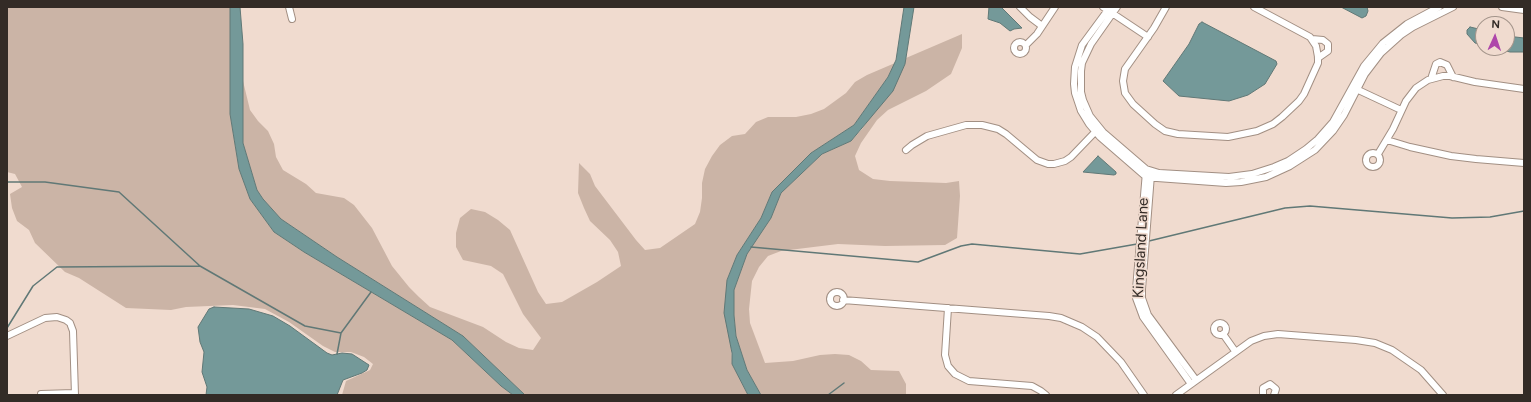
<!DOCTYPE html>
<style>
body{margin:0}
#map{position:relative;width:1531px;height:402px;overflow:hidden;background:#f0dbcf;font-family:Figtree,sans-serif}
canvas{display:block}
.frame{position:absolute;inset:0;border:8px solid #332b26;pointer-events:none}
.north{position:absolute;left:1475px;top:16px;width:40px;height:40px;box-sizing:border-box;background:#f0dbcf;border:1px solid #a4958b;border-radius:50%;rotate:3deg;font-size:11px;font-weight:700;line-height:16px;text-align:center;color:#332b26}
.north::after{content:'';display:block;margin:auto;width:14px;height:18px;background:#ae46aa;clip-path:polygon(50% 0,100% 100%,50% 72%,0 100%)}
</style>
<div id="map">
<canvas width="1531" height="402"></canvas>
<div class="frame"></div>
<div class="north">N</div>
</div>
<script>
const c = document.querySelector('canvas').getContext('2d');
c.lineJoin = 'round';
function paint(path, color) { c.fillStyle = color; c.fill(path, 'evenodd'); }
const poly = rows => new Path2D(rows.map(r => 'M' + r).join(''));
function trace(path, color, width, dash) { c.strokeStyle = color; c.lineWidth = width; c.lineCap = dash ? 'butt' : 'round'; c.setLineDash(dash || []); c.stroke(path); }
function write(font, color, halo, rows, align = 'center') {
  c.font = font + ' Figtree,sans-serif'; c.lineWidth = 3.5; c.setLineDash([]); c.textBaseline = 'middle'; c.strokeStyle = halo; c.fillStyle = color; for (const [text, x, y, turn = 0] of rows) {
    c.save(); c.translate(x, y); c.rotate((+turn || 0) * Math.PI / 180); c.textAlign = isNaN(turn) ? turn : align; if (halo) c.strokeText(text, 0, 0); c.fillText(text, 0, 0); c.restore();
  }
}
paint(poly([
 [7,7,230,7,230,114,239,169,250,199,274,232,304,252,452,340,501,386,513,395,342,395,346,381,370,370,373,364,364,357,351,352,335,352,323,346,289,322,265,309,233,305,186,307,171,310,126,308,79,278,65,272,35,243,29,230,17,221,12,208,10,194,22,187,15,174,7,172],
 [962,34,962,48,951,74,926,91,888,110,877,120,861,143,855,156,859,170,873,179,890,181,946,183,959,181,960,196,957,238,945,245,885,246,838,244,781,251,768,256,759,267,752,281,749,309,750,323,765,363,793,361,820,355,835,354,849,355,861,361,871,370,899,371,906,384,906,395,761,395,747,370,736,336,734,315,734,290,747,254,771,218,781,193,822,154,851,141,862,129,905,64,906,58],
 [895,63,888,77,854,125,811,153,772,192,761,218,737,255,727,280,732,364,748,395,525,395,463,336,337,257,281,219,263,199,257,190,243,143,243,81,250,110,258,121,268,131,274,144,276,157,283,170,306,184,316,193,344,198,354,205,372,228,392,266,409,287,419,297,430,307,483,327,506,342,519,348,533,350,541,338,523,314,503,274,491,266,463,260,456,247,456,233,460,218,471,209,485,212,498,220,510,230,538,292,546,304,562,302,597,282,621,266,618,252,610,240,590,221,584,208,578,193,579,163,590,174,595,186,636,240,645,250,660,248,695,224,700,212,702,198,702,183,705,169,712,156,720,145,732,136,745,134,756,122,768,117,796,117,811,114,824,109,846,93,855,82,867,75]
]), '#cbb4a6');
const water = poly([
 [230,7,240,7,243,44,243,143,257,190,263,199,281,219,337,257,463,336,525,395,513,395,501,386,452,340,304,252,274,232,250,199,239,169,230,114,230,7],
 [904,7,914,7,905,64,893,91,851,141,822,154,781,193,771,218,747,254,734,290,734,315,736,336,747,370,761,395,748,395,732,364,732,353,724,313,727,280,737,255,761,218,772,192,811,153,854,125,888,77,896,60,904,7],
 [989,7,1001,7,1022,28,1014,29,1010,31,1000,23,988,19,989,7],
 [1341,7,1367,7,1368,11,1366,16,1362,18,1341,7],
 [1202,22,1276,61,1277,64,1265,84,1248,95,1229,101,1179,96,1163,81,1189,44,1199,24,1202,22],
 [1470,27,1483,30,1483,45,1475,43,1467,34,1467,30,1470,27],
 [1507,36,1524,38,1524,52,1510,52,1495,48,1507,48,1507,36],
 [1098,156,1116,172,1116,174,1114,175,1083,172,1098,156],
 [214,307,249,309,273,316,290,326,327,353,332,355,342,353,352,354,369,365,367,370,362,373,343,380,337,395,206,395,207,387,202,372,204,352,200,342,198,327,209,309,214,307]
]);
paint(water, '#749999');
trace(water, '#607876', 1);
trace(poly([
 [7,182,45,182,119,192,200,266,305,326,341,333],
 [1149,241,1285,208,1310,206,1452,218,1490,217,1524,211],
 [751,247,918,262,961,246,972,244,1080,254,1137,244],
 [7,328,33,286,57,267,200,266],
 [337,354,341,333,371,292],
 [828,395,844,383]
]), '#607876', 1.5);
const minor = poly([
 [289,7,292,19],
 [1020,7,1030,17,1042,26],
 [1103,7,1148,37],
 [1110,7,1082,45,1075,67,1074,84,1075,93,1081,111,1089,124,1100,137,1145,176,1157,178,1226,183,1241,182,1266,177,1290,166,1315,150,1333,131,1344,115,1365,74,1381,53,1401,35,1413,27,1453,7],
 [1117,7,1091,44,1082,63,1081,71,1081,92,1083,100,1090,116,1103,132,1146,169,1159,173,1229,177,1252,174,1274,167,1288,161,1306,149,1318,139,1333,122,1364,66,1383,43,1407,24,1439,7],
 [1166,7,1154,28,1125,69,1123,81,1125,93,1133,104,1155,124,1165,131,1178,134,1228,137,1257,131,1273,124,1282,117,1299,101,1304,94,1318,63,1318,57,1316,46,1310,37,1254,7],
 [1502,7,1524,10],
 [1312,39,1323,40,1328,44,1328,51,1318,58],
 '1014 48a6 6 0 1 1 12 0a6 6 0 1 1-12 0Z',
 [1026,45,1037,34,1055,7],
 [1431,79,1436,64,1440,62,1447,65,1453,77],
 [1354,88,1401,110],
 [1387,140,1410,147,1451,156,1476,159,1524,163],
 [906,150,912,145,927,136,966,125,982,125,998,129,1006,134,1037,160,1048,164,1054,164,1065,161,1071,157,1097,130],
 '1366 160a7 7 0 1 1 14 0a7 7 0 1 1-14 0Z',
 [1378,154,1393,129,1406,101,1416,88,1428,80,1443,76,1450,76,1475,82,1524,89],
 [1146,172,1136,289,1136,298,1143,317,1191,384],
 [1151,175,1142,289,1142,298,1148,315,1196,380],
 '830 299a7 7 0 1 1 14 0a7 7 0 1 1-14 0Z',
 [843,300,1049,316,1061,318,1082,327,1097,337,1121,362,1144,395],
 [948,308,945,355,948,366,955,374,969,381,1032,386,1041,391,1046,395],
 '1214 329a6 6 0 1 1 12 0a6 6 0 1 1-12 0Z',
 [1223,334,1235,351],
 [7,336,45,318,57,317,66,320,70,323,73,331,75,395],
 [41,394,74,393],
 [1176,395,1251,341,1264,336,1278,334,1356,340,1375,343,1392,350,1421,370,1443,395],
 [1263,395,1263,388,1270,384,1276,389,1274,395]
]);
trace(minor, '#a28f83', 8);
trace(minor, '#fff', 6);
write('15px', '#332b26', '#f0dbcf', [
 ["Kingsland Lane",1141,248,-87]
]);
</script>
